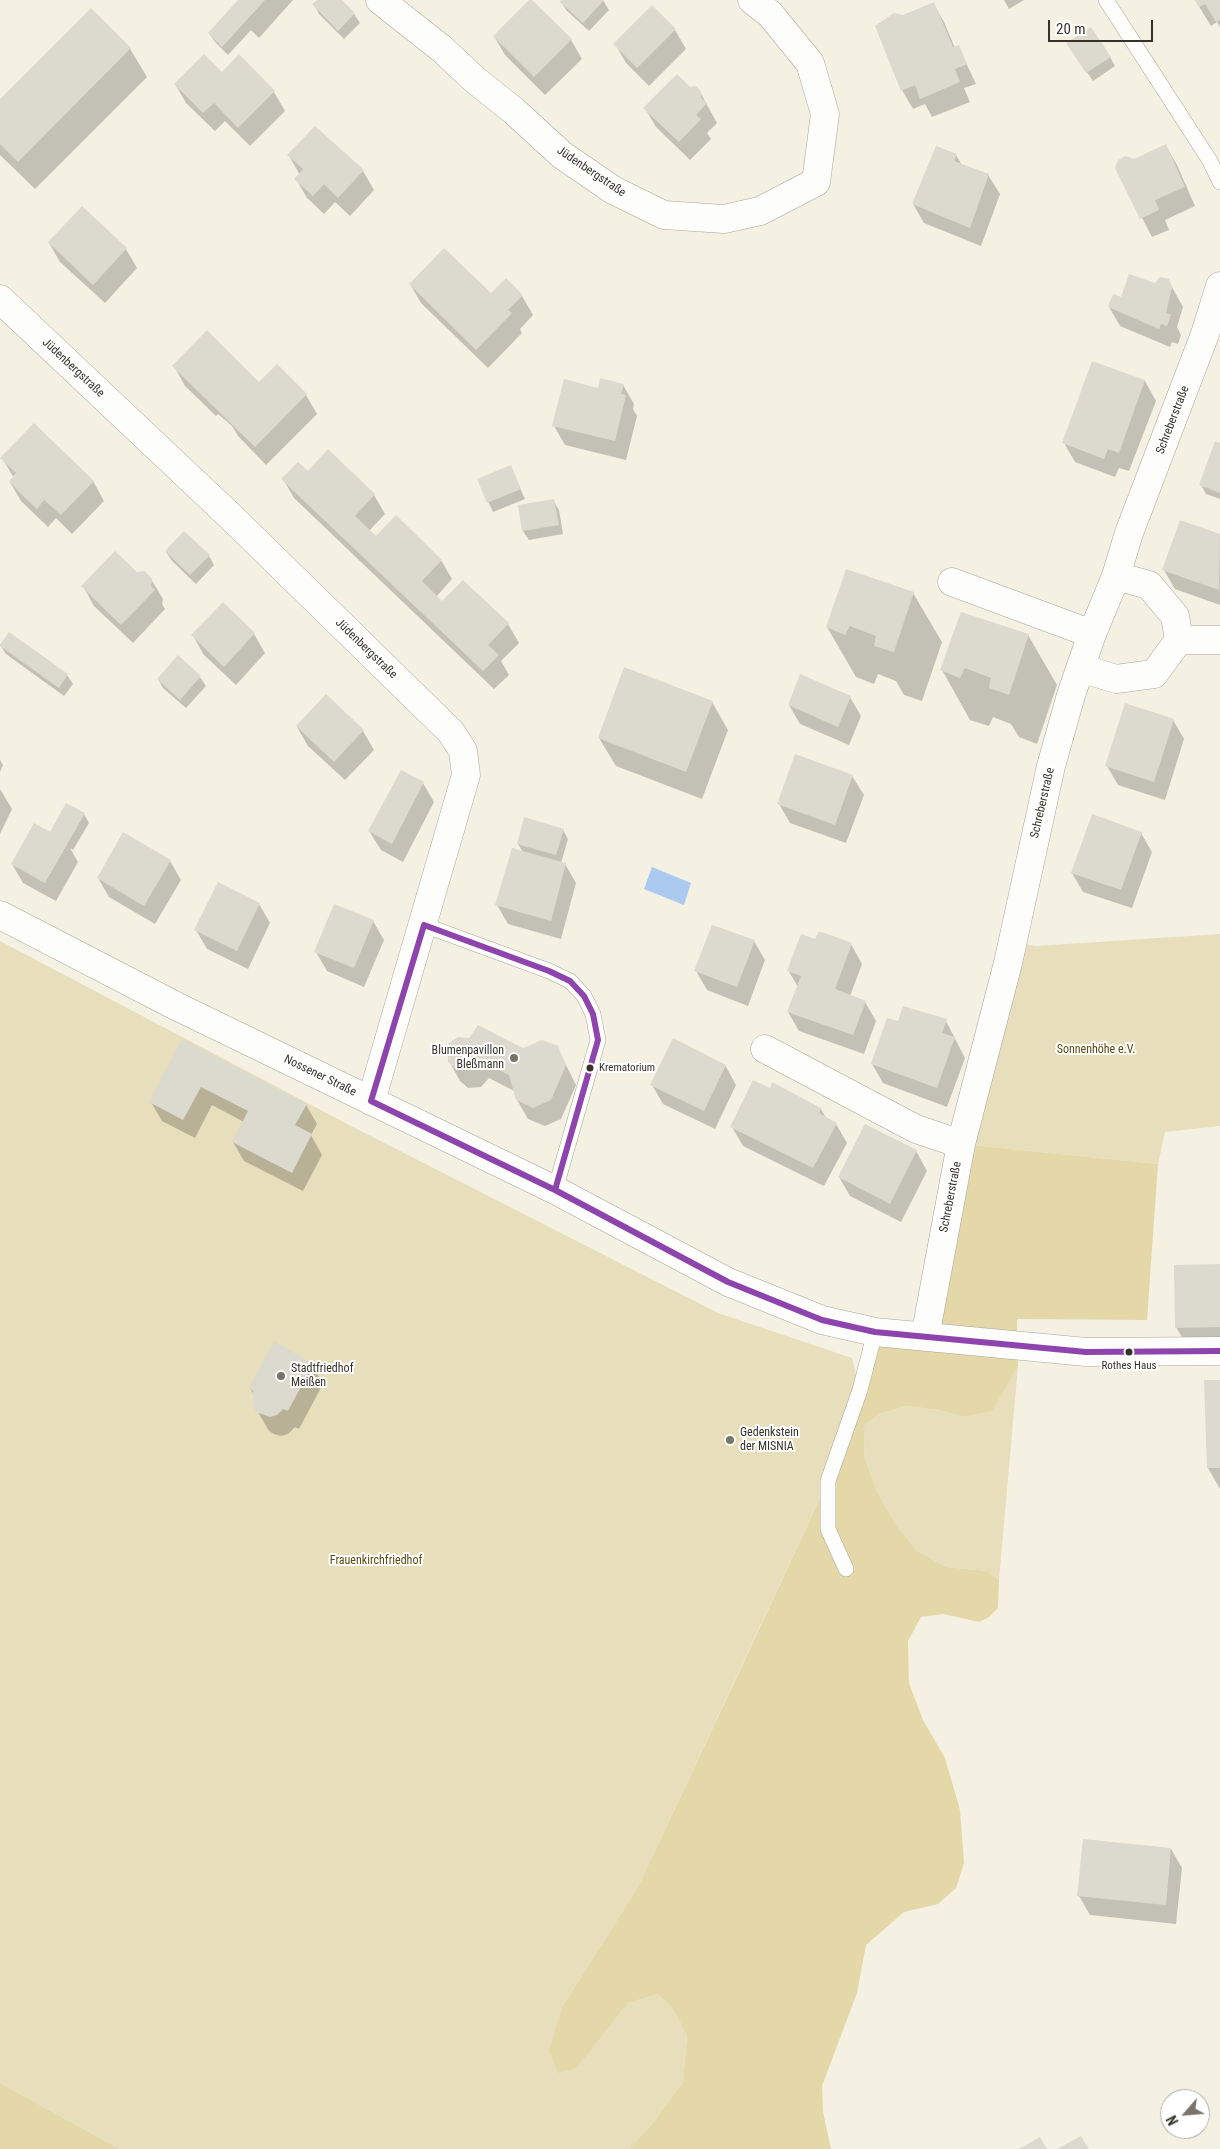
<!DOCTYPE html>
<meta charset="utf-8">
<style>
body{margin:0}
#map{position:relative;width:1220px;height:2149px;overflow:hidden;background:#f4f1e3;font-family:"Roboto Condensed",sans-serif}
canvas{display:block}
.north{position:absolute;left:1160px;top:2089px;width:50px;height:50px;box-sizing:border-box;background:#fff;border:1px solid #aeada9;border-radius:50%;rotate:243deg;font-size:14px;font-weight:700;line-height:20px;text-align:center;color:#343229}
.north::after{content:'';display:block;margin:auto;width:18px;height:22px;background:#77756a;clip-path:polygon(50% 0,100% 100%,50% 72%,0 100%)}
.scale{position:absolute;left:1048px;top:20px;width:105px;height:22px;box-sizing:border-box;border:2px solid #343229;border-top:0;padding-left:6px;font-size:15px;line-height:18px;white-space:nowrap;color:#343229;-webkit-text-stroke:4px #fff;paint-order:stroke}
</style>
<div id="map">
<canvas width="1220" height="2149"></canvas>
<div class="north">N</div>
<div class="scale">20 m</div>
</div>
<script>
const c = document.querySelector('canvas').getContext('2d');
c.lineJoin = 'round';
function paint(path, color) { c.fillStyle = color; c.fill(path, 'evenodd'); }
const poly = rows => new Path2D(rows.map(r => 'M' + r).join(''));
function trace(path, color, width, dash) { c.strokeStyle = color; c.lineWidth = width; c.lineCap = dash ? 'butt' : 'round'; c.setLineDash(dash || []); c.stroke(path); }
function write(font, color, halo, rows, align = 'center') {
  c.font = font + ' "Roboto Condensed",sans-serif'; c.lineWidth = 4; c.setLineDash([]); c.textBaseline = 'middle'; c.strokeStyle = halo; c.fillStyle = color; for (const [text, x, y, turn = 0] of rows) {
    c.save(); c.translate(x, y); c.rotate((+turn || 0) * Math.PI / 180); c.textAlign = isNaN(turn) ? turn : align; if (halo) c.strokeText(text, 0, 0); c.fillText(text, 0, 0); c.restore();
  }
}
paint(poly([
 [1220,934,1220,1126,1165,1132,1158,1164,961,1144,1012,942,1036,946],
 [0,941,353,1127,718,1313,852,1358,860,1390,828,1481,638,1887,562,2007,577,2068,628,2003,658,1994,673,2009,687,2036,683,2082,652,2124,629,2149,120,2149,0,2083],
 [1018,1366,999,1580,987,1571,946,1567,917,1551,896,1525,876,1490,864,1455,865,1425,879,1414,908,1406,938,1410,964,1417,991,1411]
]), '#e7debc');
paint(poly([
 [961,1144,1158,1164,1147,1320,1017,1319,1018,1366,992,1411,964,1417,938,1410,908,1406,879,1414,865,1425,864,1455,876,1490,896,1525,917,1551,946,1567,987,1571,999,1580,998,1608,989,1617,979,1622,943,1614,921,1617,908,1641,909,1683,923,1720,945,1758,960,1810,964,1863,956,1888,938,1904,904,1912,866,1945,857,1993,822,2086,823,2112,831,2149,629,2149,652,2124,683,2082,687,2036,673,2009,658,1994,628,2003,577,2068,558,2073,549,2051,562,2007,638,1887,748,1653,828,1481,875,1332,924,1337],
 [0,2083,120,2149,0,2149]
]), '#e4d8a8');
paint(poly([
 [652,867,691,883,684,905,644,889]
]), '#acc9f0');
paint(poly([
 [240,0,293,0,259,38,251,30,228,55,215,42,209,33],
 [319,0,340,0,354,14,360,23,344,39,319,14,314,4],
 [563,0,603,0,609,10,589,31,567,11,561,2],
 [1004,0,1024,0,1009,9],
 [1195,0,1220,0,1220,27,1217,22,1211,26],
 [933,3,944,22,955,48,958,46,976,84,964,88,970,102,932,117,925,104,913,109,902,90,903,16],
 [91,10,130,49,147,77,35,189,0,155,0,101],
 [675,30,686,49,649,86,626,63,615,44],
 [494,36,571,40,582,59,545,95,505,55],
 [1073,52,1110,57,1115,66,1093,81],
 [239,56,274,92,285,111,250,146,225,121,215,131,186,103,175,84,222,73],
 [689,88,700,92,717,123,707,133,711,139,690,160,656,127,645,108],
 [1166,146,1177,165,1195,206,1165,220,1169,230,1152,237,1116,168],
 [956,155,962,165,988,175,1000,194,981,246,924,223,913,204],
 [289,156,363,171,374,190,350,216,335,202,324,214,307,198,296,179,300,175],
 [49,243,126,249,137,268,105,303,60,262],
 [506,280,522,296,533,315,520,329,522,333,488,368,421,303,410,284,491,295],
 [1168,280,1183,307,1177,327,1181,335,1178,344,1172,342,1170,347,1120,326,1109,307,1121,299],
 [1092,363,1145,381,1156,401,1129,471,1119,468,1115,477,1075,462,1064,443],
 [174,366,306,395,317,414,266,465,238,436,232,426,218,414,216,416,185,386],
 [623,385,634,404,633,409,637,416,626,460,565,445,554,426],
 [1220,444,1220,499,1206,494,1201,485],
 [328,451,374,495,385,514,369,531,376,537,441,560,452,579,436,597,442,602,508,624,519,643,501,661,509,675,494,689,294,498,283,479,308,472],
 [2,458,93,481,104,501,72,534,56,518,48,527,21,501,10,482,14,478],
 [510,466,525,499,493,512,478,480],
 [553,500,559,510,563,534,529,540,523,531],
 [1181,522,1220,536,1220,605,1175,589,1164,570],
 [166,552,209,556,214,565,196,584,172,561],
 [137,573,151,579,163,599,162,604,165,609,133,643,94,606,83,586],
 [913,593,942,642,922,701,904,695,896,681,878,674,874,684,856,677,827,627],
 [223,604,254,634,265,653,236,685,204,655,193,636],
 [9,633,67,675,73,684,64,696,6,654,0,645],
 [1028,635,1057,685,1037,744,1019,737,1011,724,993,717,989,726,970,720,942,670],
 [178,657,200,677,206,686,186,708,163,688,158,679],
 [850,697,861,716,849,745,800,724,789,705],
 [712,702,728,730,702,799,616,766,599,738],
 [1173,720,1184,739,1165,800,1118,785,1107,766],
 [297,727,363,731,374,750,345,780,308,746],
 [0,760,3,765,0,772],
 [852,776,864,795,846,843,790,823,779,804],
 [423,783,434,802,403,862,381,850,369,831],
 [0,789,12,809,0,834],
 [84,814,89,823,73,850,70,848,78,862,56,901,23,883,12,864,51,834],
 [563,830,568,839,561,863,565,864,576,883,561,939,508,924,497,905,523,852,518,844],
 [1141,833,1152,852,1132,908,1083,892,1072,873],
 [170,861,181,880,155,924,109,897,98,878],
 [259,904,270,923,248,969,207,949,196,930],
 [373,921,384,940,364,987,327,971,316,952],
 [754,941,765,960,748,1006,707,990,696,971],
 [815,941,851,944,862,964,850,996,865,1002,876,1021,864,1054,799,1031,788,1012,798,987,788,970],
 [946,1021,965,1058,947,1107,883,1083,872,1064,899,1023],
 [183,1040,306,1105,317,1124,311,1135,322,1155,303,1191,244,1161,233,1142,244,1122,212,1105,195,1138,162,1121,151,1102],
 [557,1047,576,1085,561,1119,545,1126,528,1119,517,1100,514,1091,489,1078,481,1087,468,1088,460,1081,449,1061,523,1049],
 [725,1065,736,1085,715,1129,663,1104,652,1085],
 [821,1109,826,1118,836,1124,847,1143,824,1186,743,1146,732,1127],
 [916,1151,927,1171,901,1222,850,1196,839,1177],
 [1220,1265,1220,1346,1187,1346,1176,1327],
 [312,1365,323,1384,299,1429,295,1427,288,1434,281,1436,274,1434,269,1431,254,1405,254,1395,250,1388],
 [1220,1381,1220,1489,1208,1468],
 [1171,1849,1182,1868,1176,1924,1090,1915,1079,1896]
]), '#0003');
paint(poly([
 [238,0,265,0,222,47,208,33],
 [317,0,342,0,355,13,338,31,312,4],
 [529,0,532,0,572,39,534,77,493,36],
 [561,0,604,0,583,23,560,2],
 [1194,0,1220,0,1220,20,1216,22,1205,4,1199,7],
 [934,2,953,47,959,45,967,64,955,69,960,82,920,99,915,85,901,91,875,26,894,13,903,15],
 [652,5,676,29,637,68,613,44],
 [91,8,131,48,18,162,0,144,0,99],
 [1091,27,1111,57,1086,73,1066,43],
 [204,54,222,72,239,54,275,91,238,128,214,103,203,113,174,84],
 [677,74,690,87,696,86,701,92,701,98,707,103,696,115,701,119,679,142,643,108],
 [315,126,364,170,338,198,324,184,313,196,294,179,303,169,287,155],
 [1166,144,1185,187,1155,200,1159,210,1140,219,1115,168,1118,160,1126,156,1134,159],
 [936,146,957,154,954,161,989,174,970,228,912,204],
 [82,206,127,248,93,285,48,242],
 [444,248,491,293,506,278,523,295,508,310,512,313,476,350,409,284],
 [1129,274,1155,283,1160,277,1169,279,1172,287,1166,313,1171,315,1167,326,1161,324,1159,329,1108,307,1113,294,1121,297],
 [207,330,259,382,277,364,307,394,255,447,172,366],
 [1092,361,1145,380,1119,453,1108,449,1104,459,1062,443],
 [600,378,624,384,621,394,626,395,615,441,552,426,564,379,598,388],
 [34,423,94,481,61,515,44,500,37,509,23,496,9,481,16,473,0,458],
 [1215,441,1220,443,1220,493,1199,485],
 [328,449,375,494,355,516,376,536,396,515,442,560,422,581,442,601,463,580,509,623,488,645,499,655,483,671,281,479,298,462,308,471],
 [511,465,521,489,487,503,477,479],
 [554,499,559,525,522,531,518,505],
 [1180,520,1220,534,1219,590,1162,570],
 [184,531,210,555,190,575,165,551],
 [115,551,137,572,145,571,152,579,151,586,155,590,121,625,81,586],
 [846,569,914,592,894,652,874,646,876,636,850,626,845,635,826,627],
 [223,602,255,633,224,667,191,635],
 [961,612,1029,634,1009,695,989,688,991,678,965,668,960,678,940,670],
 [9,632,68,674,59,688,0,646],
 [178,655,201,676,180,700,157,679],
 [624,667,713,701,686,772,598,738],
 [800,674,851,696,838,727,788,705],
 [326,694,364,730,334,762,296,726],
 [1125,703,1174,719,1154,782,1105,766],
 [795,754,853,775,835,825,777,804],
 [401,770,424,782,392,844,368,831],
 [66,803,85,813,45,883,11,864,34,823,50,832],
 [1092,814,1142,832,1121,890,1071,873],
 [524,817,564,829,556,855,517,844],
 [123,832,171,860,144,906,97,878],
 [512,848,566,863,551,921,495,905],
 [218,882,260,903,237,951,194,930],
 [334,904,374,920,354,968,314,952],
 [712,925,755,940,737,987,694,971],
 [819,931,852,943,835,989,866,1001,853,1035,787,1012,801,976,787,971,801,934,815,939],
 [903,1006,947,1019,942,1033,955,1037,937,1088,871,1064,887,1018,898,1021],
 [478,1025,523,1048,542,1040,558,1046,566,1065,551,1100,533,1108,516,1100,509,1075,478,1060,470,1068,456,1069,448,1062,448,1044,458,1037,469,1038],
 [673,1038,726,1065,704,1111,650,1085],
 [182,1039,307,1104,295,1125,312,1134,292,1173,232,1142,248,1111,201,1087,183,1120,149,1102],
 [753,1080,770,1088,772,1082,821,1108,819,1113,837,1123,813,1168,730,1127],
 [865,1124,917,1150,890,1204,838,1177],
 [1220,1264,1220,1327,1175,1328,1174,1265],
 [274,1341,313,1364,288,1411,283,1409,277,1415,270,1417,256,1412,253,1405,253,1391,249,1388],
 [1204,1380,1220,1380,1220,1468,1207,1468],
 [1083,1839,1171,1848,1166,1905,1077,1896],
 [1081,2136,1089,2149,1057,2149],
 [1040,2137,1047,2149,1019,2149]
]), '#dcd9ce');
const lane = poly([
 [1106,0,1210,161,1220,182],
 [424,925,549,971,570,981,584,996,593,1014,598,1040,555,1190],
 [846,1569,828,1529,828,1481,860,1390,875,1332]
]);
const street = poly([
 [380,0,442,49,474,79,514,111,562,155,613,190,664,215,724,219,760,211,816,182,825,114,810,63,770,14,752,0],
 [0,299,230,516,451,732,463,751,466,775,371,1101],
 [952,582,1092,634],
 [1179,640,1220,640],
 [1080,668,1116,679,1154,674,1179,640,1175,616,1149,585,1116,576],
 [0,915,176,1006,555,1190,728,1282,822,1320,875,1332,1086,1352,1220,1351],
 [765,1049,916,1129,961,1144],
 [925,1337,961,1144,1008,963,1051,766,1071,695,1092,634,1116,576,1129,533,1205,334,1220,286]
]);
trace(lane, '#a7a59a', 16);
trace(street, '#a7a59a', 29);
trace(lane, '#fdfdfb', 15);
trace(street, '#fdfdfb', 28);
trace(poly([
 [424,925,549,971,570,981,584,996,593,1014,598,1040,555,1190],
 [371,1101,555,1190,728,1282,822,1320,875,1332,1086,1352,1220,1351],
 [371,1101,424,925]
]), '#8e44ad', 6);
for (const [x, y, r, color] of [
 [514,1058,5,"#77756a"],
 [590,1068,4.5,"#343229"],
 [1129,1352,4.5,"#343229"],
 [281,1376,5,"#77756a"],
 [730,1440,5,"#77756a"]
]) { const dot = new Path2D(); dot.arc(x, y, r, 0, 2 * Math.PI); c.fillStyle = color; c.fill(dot); trace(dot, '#fff', 2); }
write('11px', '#343229', '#fff', [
 ["Krematorium",599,1068],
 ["Rothes Haus",1129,1366,"center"]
], 'left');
write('12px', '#343229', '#fff', [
 ["Jüdenbergstraße",591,172,34],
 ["Jüdenbergstraße",73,368,43],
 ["Schreberstraße",1173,420,-69],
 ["Jüdenbergstraße",366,649,44],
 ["Schreberstraße",1043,803,-77],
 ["Nossener Straße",320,1076,26],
 ["Schreberstraße",951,1197,-79]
]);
write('12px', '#594c11', '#fff', [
 ["Sonnenhöhe e.V.",1096,1050],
 ["Frauenkirchfriedhof",376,1561]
]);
write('12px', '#343229', '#fff', [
 ["Blumenpavillon",504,1051,"right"],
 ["Bleßmann",504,1065,"right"],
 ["Stadtfriedhof",291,1369],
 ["Meißen",291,1383],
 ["Gedenkstein",740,1433],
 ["der MISNIA",740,1447]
], 'left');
</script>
